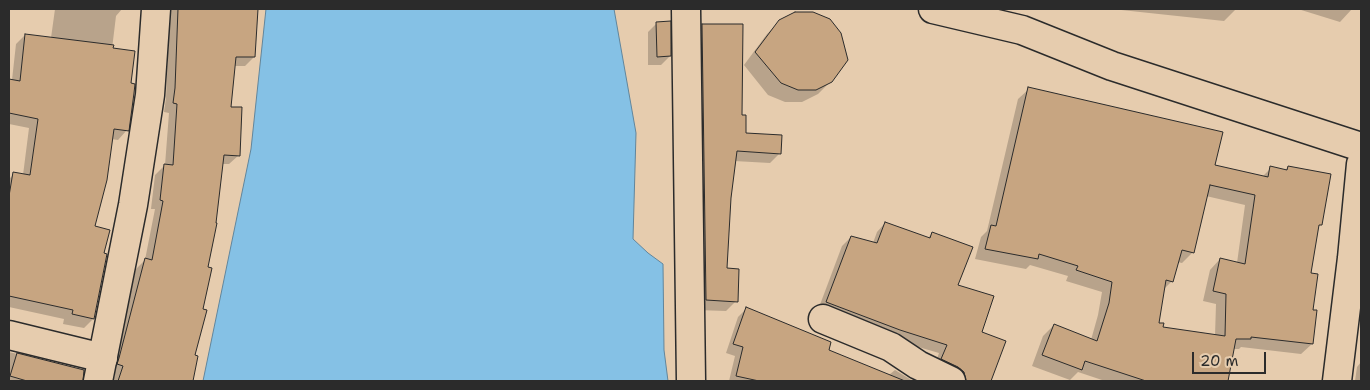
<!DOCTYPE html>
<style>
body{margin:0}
#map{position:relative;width:1370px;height:390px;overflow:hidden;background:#e6ccae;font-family:"Shantell Sans",sans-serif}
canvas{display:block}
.frame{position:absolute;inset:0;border:10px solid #2b2b2b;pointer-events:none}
.scale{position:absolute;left:1192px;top:352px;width:74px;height:22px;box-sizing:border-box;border:2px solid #2b2b2b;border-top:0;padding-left:6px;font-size:15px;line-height:18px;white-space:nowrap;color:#2b2b2b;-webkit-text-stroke:4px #e6ccae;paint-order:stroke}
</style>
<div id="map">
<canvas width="1370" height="390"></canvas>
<div class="frame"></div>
<div class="scale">20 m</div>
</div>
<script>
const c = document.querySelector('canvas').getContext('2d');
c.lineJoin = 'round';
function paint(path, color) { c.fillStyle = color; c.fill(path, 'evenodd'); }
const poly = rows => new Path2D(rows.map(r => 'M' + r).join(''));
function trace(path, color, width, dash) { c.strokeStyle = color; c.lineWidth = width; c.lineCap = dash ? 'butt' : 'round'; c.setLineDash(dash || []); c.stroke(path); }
const water = poly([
 [266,9,614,9,636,133,633,239,648,253,663,264,664,350,668,381,203,381,251,149,266,9]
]);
paint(water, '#85c1e5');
trace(water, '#61859b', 1);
paint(poly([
 [55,9,122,9,116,16,112,49,130,84,127,130,118,140,111,139,93,227,103,254,93,319,84,328,63,324,64,319,9,307,9,179,14,174,23,175,29,128,9,124,9,80,12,80,16,44,25,35,51,38],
 [170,9,256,9,254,57,245,66,234,66,230,108,239,155,229,164,221,164,193,356,196,357,192,381,113,381,115,375,109,373,110,368,136,269,145,260,155,209,151,209,155,175,165,165,169,113,164,112,166,98],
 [1112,9,1236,9,1224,21],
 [1298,9,1352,9,1340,22],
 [780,21,831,81,818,94,802,102,785,102,768,95,744,65,767,34],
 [657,23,670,56,661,65,648,65,648,32],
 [702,25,741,116,744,134,780,153,770,163,734,161,729,198,726,270,736,301,726,311,696,310,692,35],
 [1029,89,1213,166,1262,177,1271,168,1285,171,1288,167,1320,225,1317,228,1309,274,1312,311,1312,344,1301,354,1241,347,1239,349,1233,349,1227,381,1105,381,1078,372,1070,380,1032,366,1043,336,1054,325,1091,340,1098,315,1102,292,1066,281,1068,276,1030,265,1026,269,975,259,981,237,987,231,1018,99],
 [1206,196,1245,205,1237,263,1220,259,1210,270,1203,301,1216,304,1215,336,1162,328,1158,324,1163,290,1172,281,1177,262,1182,263,1193,252],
 [885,223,928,238,932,233,981,332,1005,341,989,381,956,381,934,368,939,353,891,339,818,310,842,246,851,237,873,243,877,232],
 [746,309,827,350,889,375,895,370,913,381,729,381,735,356,726,353,738,317],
 [9,352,71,367,67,381,9,381],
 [1361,362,1361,381,1355,381,1357,367]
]), '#0003');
const building = poly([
 [178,9,258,9,255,57,236,57,231,107,242,107,240,156,224,155,216,223,217,223,208,267,212,268,203,309,207,310,195,355,198,356,193,381,118,381,123,366,117,364,119,358,145,258,152,260,163,201,160,200,164,164,173,165,177,104,173,103,175,88,178,9],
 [795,12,813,12,830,19,841,33,848,60,832,82,816,90,798,90,781,83,755,52,779,20,795,12],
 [671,21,671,56,657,57,656,22,671,21],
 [702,24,743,24,742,115,746,115,746,133,782,135,781,154,737,151,731,198,727,268,739,269,738,302,706,300,702,24],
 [25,34,114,45,113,48,135,51,131,83,135,84,134,93,129,131,114,129,107,180,95,226,110,230,104,253,107,254,94,319,72,314,73,310,9,296,9,196,13,172,30,175,38,119,9,113,9,79,20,81,25,34],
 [1028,87,1223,132,1215,165,1268,177,1270,166,1287,170,1288,166,1331,174,1322,225,1319,225,1311,273,1318,274,1313,310,1317,310,1313,344,1251,337,1251,339,1236,339,1228,381,1146,381,1085,361,1082,370,1042,355,1054,324,1097,341,1109,303,1112,282,1076,270,1078,266,1039,254,1038,259,985,249,991,225,996,226,1028,87],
 [1210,185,1255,195,1245,264,1220,258,1213,291,1226,294,1225,336,1163,327,1164,323,1159,323,1166,280,1173,282,1182,250,1194,253,1210,185],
 [885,222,930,238,932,232,973,247,958,285,994,296,982,332,1006,341,991,381,966,381,964,372,958,367,941,359,947,345,900,330,826,302,851,236,877,243,885,222],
 [746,307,831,342,829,350,905,381,759,381,736,376,743,347,733,344,746,307],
 [17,353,84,370,83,381,27,381,10,376,17,353]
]);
paint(building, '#c7a581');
trace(building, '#2b2b2b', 1);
const minor = poly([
 [686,9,691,381],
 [933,9,1022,30,1112,66,1361,147],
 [823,319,891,347,918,365,951,381],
 [9,335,103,358]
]);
const highway = poly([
 [98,381,133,205,150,95,156,9],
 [1337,381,1352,258,1361,164]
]);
trace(minor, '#2b2b2b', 31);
trace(highway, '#2b2b2b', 31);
trace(minor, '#e6ccae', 28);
trace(highway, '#e6ccae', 28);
</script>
